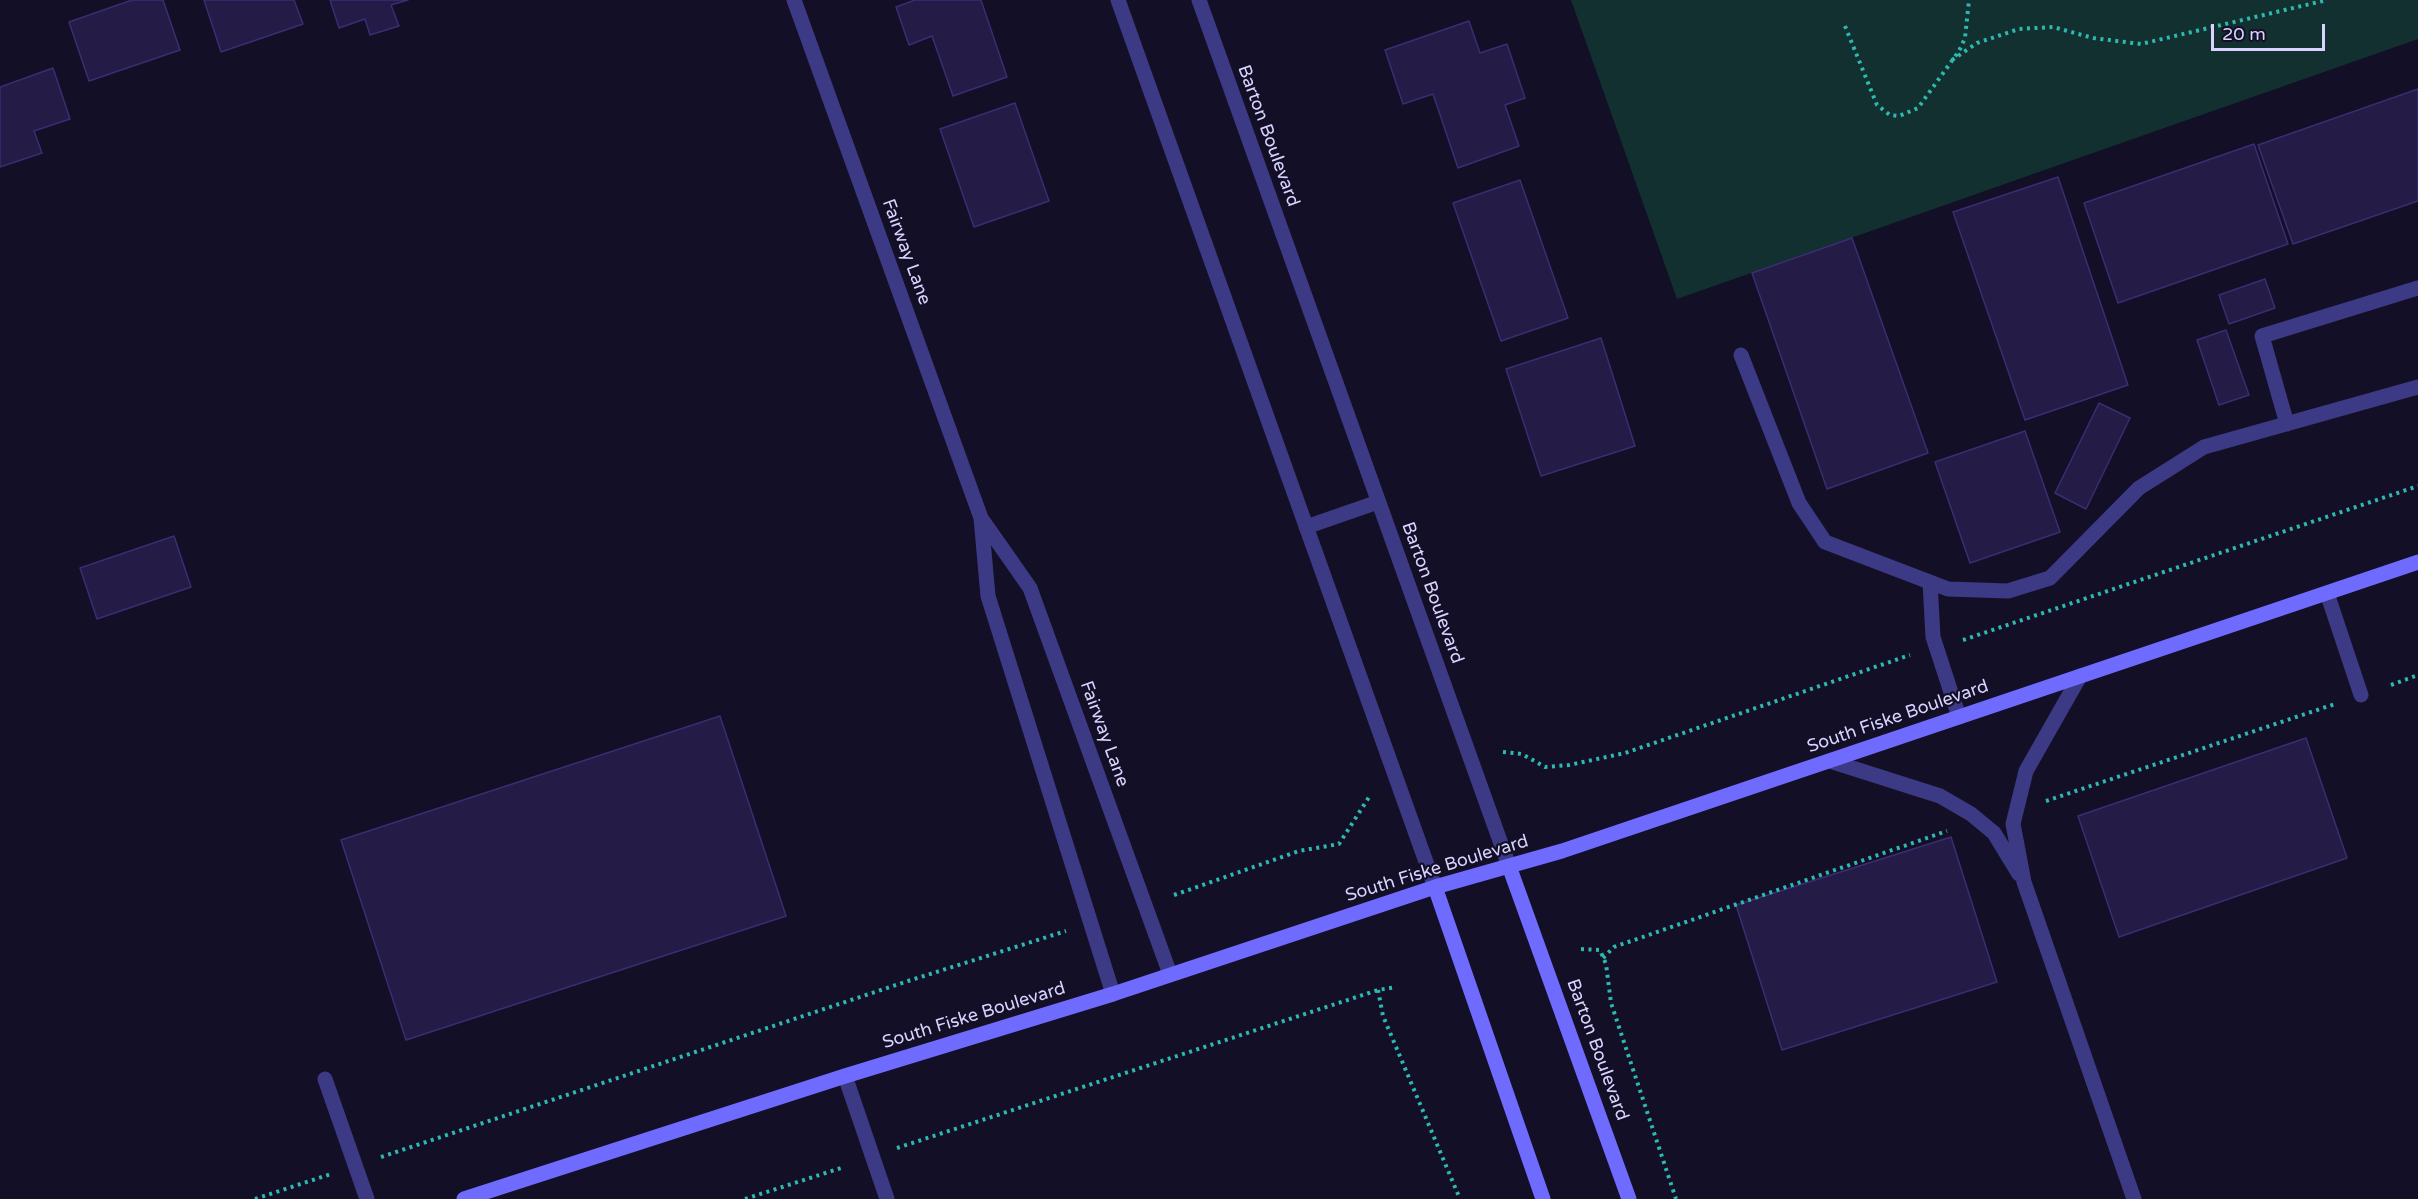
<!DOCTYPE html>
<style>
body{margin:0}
#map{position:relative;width:2418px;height:1199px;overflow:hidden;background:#130f26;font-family:"Varela Round",sans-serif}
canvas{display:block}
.scale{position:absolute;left:2211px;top:24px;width:114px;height:27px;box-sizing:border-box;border:3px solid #d9d4ff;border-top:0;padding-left:8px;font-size:18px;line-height:21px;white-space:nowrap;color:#d9d4ff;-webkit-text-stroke:4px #130f26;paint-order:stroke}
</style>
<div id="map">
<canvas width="2418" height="1199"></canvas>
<div class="scale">20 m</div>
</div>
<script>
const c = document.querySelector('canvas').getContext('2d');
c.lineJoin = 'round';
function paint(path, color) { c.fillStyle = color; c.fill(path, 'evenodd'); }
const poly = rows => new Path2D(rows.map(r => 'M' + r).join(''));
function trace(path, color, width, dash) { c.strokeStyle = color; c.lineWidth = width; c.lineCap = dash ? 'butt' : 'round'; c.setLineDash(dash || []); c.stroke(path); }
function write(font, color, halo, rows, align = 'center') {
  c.font = font + ' "Varela Round",sans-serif'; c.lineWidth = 4.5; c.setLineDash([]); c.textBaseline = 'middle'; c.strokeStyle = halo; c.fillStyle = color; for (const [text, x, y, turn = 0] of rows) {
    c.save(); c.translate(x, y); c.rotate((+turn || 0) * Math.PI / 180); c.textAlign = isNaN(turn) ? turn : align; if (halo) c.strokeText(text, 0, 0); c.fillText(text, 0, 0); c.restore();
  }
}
paint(poly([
 [1571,0,2418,0,2418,39,1677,299]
]), '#12302f');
const building = poly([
 [132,0,163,0,180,50,89,81,69,22,132,0],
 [204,0,294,0,303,24,221,52,204,0],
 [330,0,408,0,391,5,399,26,370,35,365,19,339,28,330,0],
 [915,0,981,0,1007,77,953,96,932,36,909,45,896,7,915,0],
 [1469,21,1480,53,1507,44,1525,98,1505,105,1519,146,1458,168,1433,94,1403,104,1385,50,1469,21],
 [53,68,70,119,34,131,42,153,0,167,0,87,53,68],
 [2418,89,2418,201,2293,244,2258,145,2418,89],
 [1015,103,1049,201,974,227,940,129,1015,103],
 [2254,144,2288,244,2118,303,2084,203,2254,144],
 [2058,177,2128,385,2025,420,1953,212,2058,177],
 [1520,180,1568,318,1501,341,1453,203,1520,180],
 [1852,238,1928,453,1827,489,1752,273,1852,238],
 [2265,279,2275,308,2229,324,2219,295,2265,279],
 [2226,330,2249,395,2219,405,2197,340,2226,330],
 [1601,338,1635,446,1541,476,1506,369,1601,338],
 [2099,403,2130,418,2086,509,2055,493,2099,403],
 [2025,431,2060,532,1970,563,1935,462,2025,431],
 [174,536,191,587,97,619,80,568,174,536],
 [720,716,786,916,406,1040,341,840,720,716],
 [2306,738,2347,858,2119,937,2078,816,2306,738],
 [1951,837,1997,982,1782,1050,1736,905,1951,837]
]);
paint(building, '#241b47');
trace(building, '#3b2d73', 1.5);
trace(poly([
 [1845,26,1877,105,1890,115,1899,116,1918,108,1959,51,1965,38,1969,0],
 [1952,60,1977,43,2019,29,2053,27,2093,38,2141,44,2327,0],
 [1963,640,2418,486],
 [2391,685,2418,675],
 [1503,752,1522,754,1545,767,1569,765,1625,753,1910,655],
 [2046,801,2335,704],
 [1174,895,1299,851,1339,844,1371,794],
 [1581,949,1600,950,1606,964,1611,1003,1676,1199],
 [1603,958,1614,947,1947,831],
 [1378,990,1383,1016,1460,1199],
 [897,1148,1378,990,1396,987],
 [381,1157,908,981,1066,931],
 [255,1199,331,1174],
 [745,1199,841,1168]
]), '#2fb8b0', 4, [3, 4.5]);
trace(poly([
 [1741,355,1799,503,1825,542,1948,589,2008,591,2050,578,2139,488,2204,447,2418,387],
 [2287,424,2262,336,2418,288],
 [1930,582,1933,637,1959,717],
 [2327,593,2361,695],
 [2080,676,2026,771,2013,824,2024,882,2134,1199],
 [1830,761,1940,796,1971,814,1994,833,2019,874],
 [325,1079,367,1199]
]), '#3d3a85', 15);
trace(poly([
 [794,0,981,518,1030,588,1170,974],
 [1118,0,1435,887],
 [1199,0,1509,866],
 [981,518,988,596,1113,994],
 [1306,527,1378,502],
 [845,1076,887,1199]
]), '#3d3a85', 15);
trace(poly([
 [1509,866,1629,1199],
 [1435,887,1543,1199],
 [464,1199,845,1076,1113,994,1435,887,1562,851,2418,562]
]), '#6f6bff', 15);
write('18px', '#d9d4ff', '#130f26', [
 ["Barton Boulevard",1268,136,70],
 ["Fairway Lane",906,252,70],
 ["Barton Boulevard",1432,593,70],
 ["South Fiske Boulevard",1898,717,-19],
 ["Fairway Lane",1104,734,70],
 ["South Fiske Boulevard",1437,869,-17],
 ["South Fiske Boulevard",974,1016,-17],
 ["Barton Boulevard",1597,1050,70]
]);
</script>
